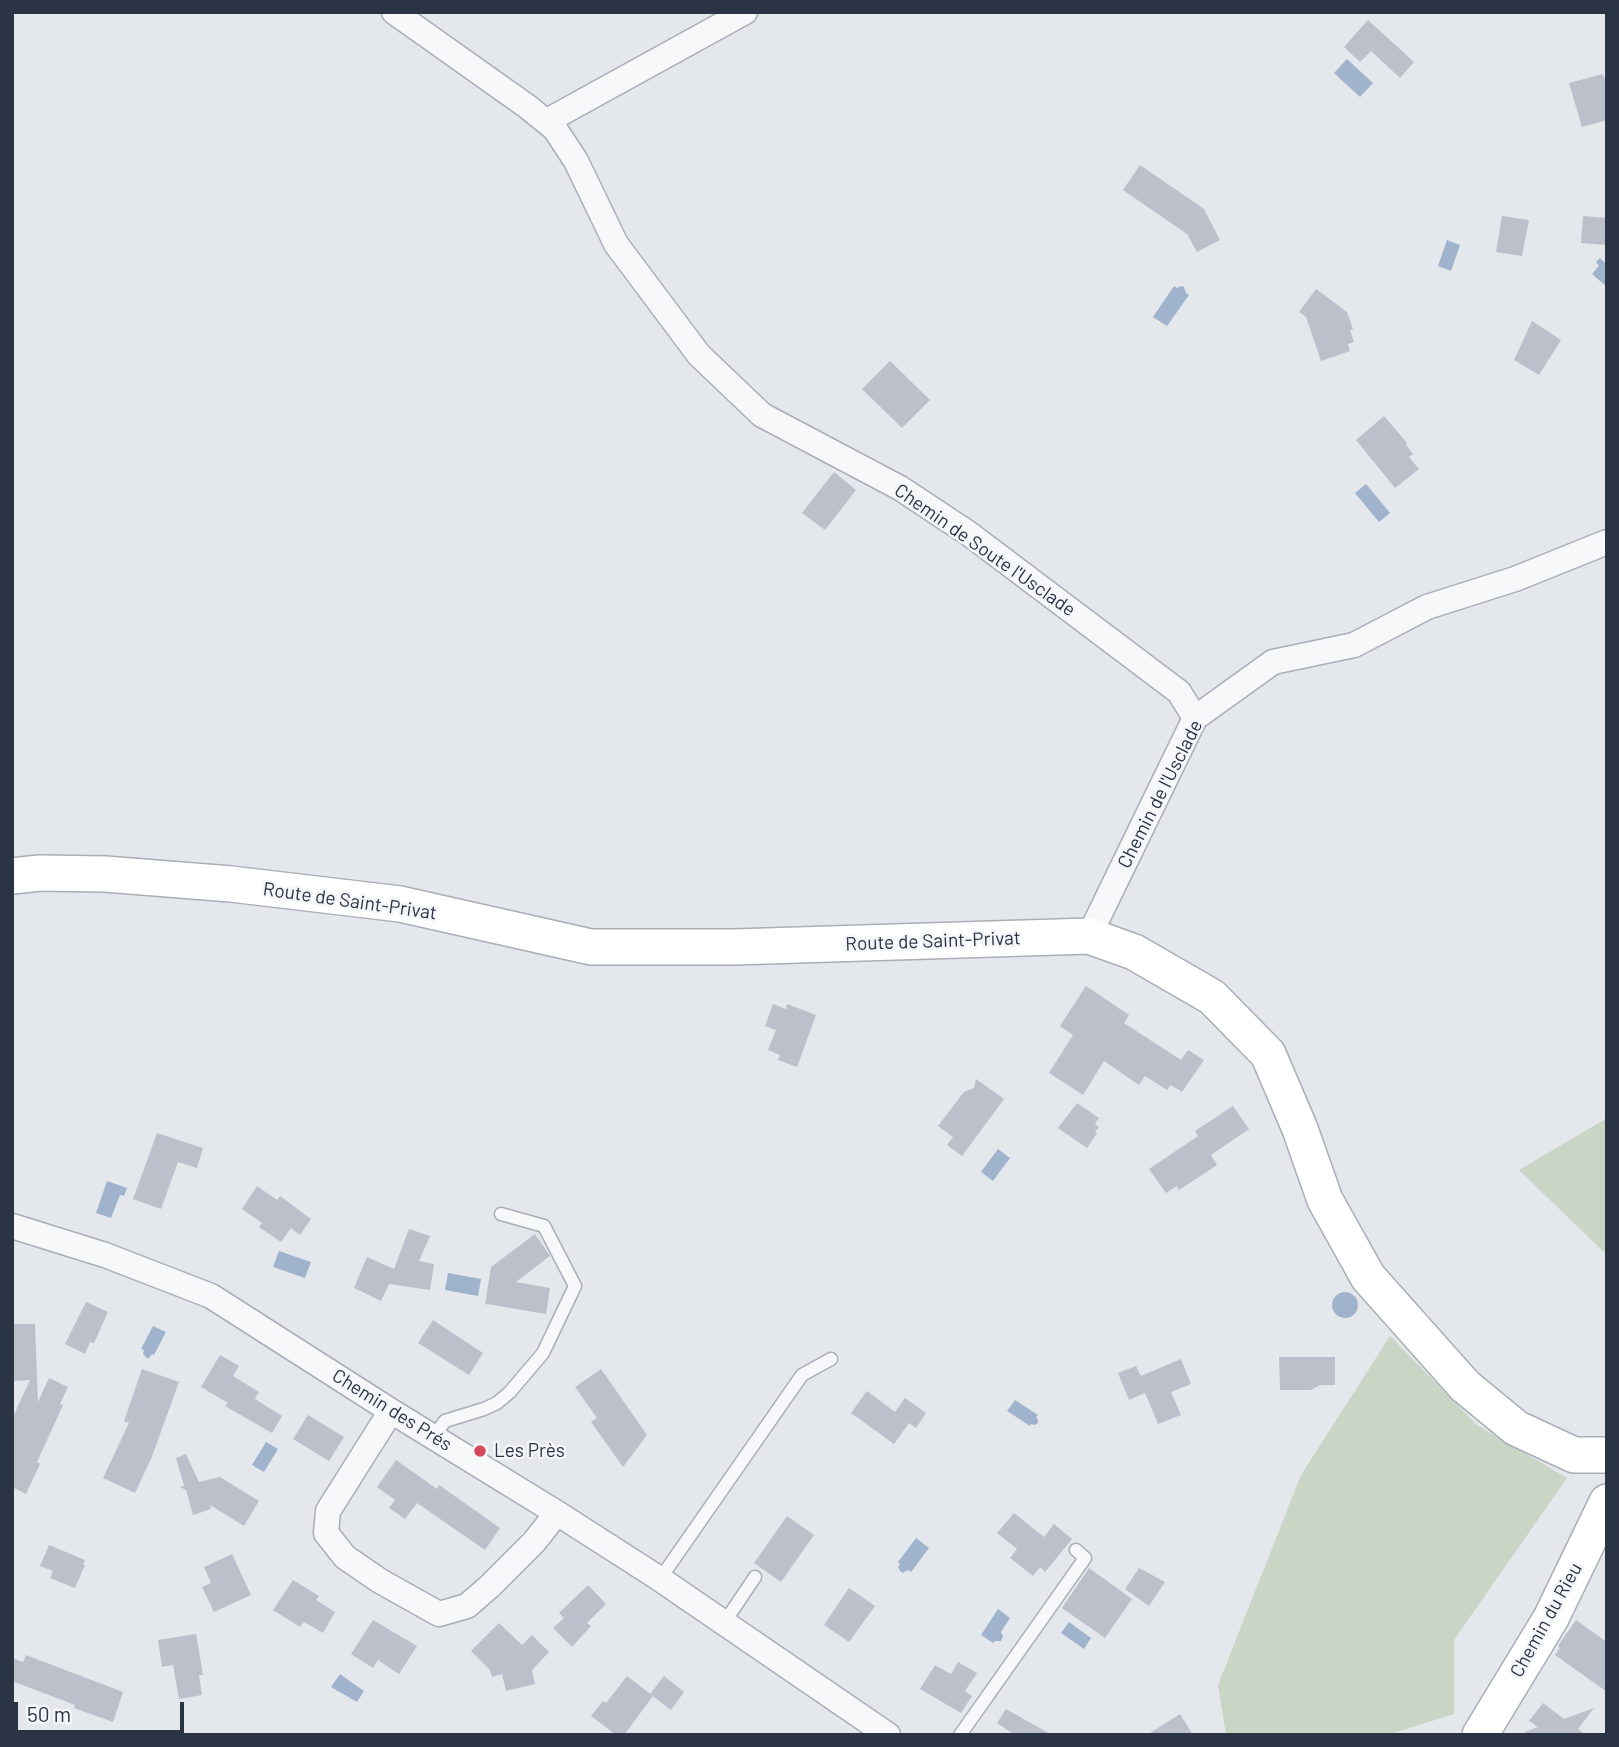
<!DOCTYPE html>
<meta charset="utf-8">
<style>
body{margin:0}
#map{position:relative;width:1619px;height:1747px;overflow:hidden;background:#e4e7ec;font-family:Barlow,sans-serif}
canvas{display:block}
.frame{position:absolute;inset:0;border:14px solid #2b3445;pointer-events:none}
.scale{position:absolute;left:14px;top:1702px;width:170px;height:32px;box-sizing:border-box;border:4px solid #2b3445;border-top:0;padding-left:9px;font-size:21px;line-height:24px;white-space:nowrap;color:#2b3445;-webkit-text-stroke:5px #f4f6f9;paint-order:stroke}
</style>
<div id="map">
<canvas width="1619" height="1747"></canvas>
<div class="frame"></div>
<div class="scale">50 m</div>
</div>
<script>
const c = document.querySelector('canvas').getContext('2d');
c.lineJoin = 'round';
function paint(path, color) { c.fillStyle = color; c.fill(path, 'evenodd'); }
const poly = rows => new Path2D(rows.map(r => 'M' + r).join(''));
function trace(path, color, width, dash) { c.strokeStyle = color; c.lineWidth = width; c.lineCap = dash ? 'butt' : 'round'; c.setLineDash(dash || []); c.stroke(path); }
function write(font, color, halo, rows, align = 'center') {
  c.font = font + ' Barlow,sans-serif'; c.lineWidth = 5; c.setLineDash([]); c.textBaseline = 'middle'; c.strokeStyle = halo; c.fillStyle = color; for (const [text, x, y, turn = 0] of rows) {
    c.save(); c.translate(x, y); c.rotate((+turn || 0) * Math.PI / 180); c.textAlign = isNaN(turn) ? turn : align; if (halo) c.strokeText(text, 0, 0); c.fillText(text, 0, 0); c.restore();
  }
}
paint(poly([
 [1607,1118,1607,1255,1519,1170],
 [1390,1336,1477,1425,1567,1478,1454,1640,1454,1714,1387,1735,1226,1735,1218,1685,1301,1475]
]), '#c9d6c5');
paint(poly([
 [1347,59,1373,83,1360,97,1334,73],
 [1447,240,1460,245,1451,271,1438,266],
 [1600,258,1607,265,1607,287,1592,274,1599,266,1596,262],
 [1174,286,1177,288,1181,286,1184,287,1186,293,1189,295,1167,326,1153,317],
 [1366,484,1390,513,1379,522,1355,493],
 [998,1149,1010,1158,993,1181,981,1172],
 [107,1181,127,1188,124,1196,120,1195,111,1218,96,1213],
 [279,1251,311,1262,305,1278,273,1267],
 [448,1273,481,1279,478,1296,445,1290],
 '1332 1305a13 13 0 1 1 26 0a13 13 0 1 1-26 0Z',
 [153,1326,166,1332,154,1355,152,1354,149,1358,147,1358,143,1354,144,1350,141,1349],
 [1015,1400,1038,1415,1036,1417,1038,1420,1038,1423,1035,1425,1031,1424,1030,1426,1007,1411],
 [266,1442,278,1449,264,1472,252,1465],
 [916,1538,929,1548,911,1572,908,1570,903,1573,900,1571,898,1567,900,1564,898,1562],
 [998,1609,1010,1618,1001,1632,1003,1636,1001,1641,995,1641,993,1643,981,1635],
 [1069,1622,1091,1638,1084,1649,1061,1633],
 [340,1674,364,1691,357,1702,331,1687]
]), '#9fb4cc');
paint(poly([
 [1368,20,1414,62,1400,78,1371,51,1360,62,1344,47],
 [1603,74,1607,86,1607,120,1582,127,1569,83],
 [1140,165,1204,209,1220,240,1197,252,1187,234,1123,190],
 [1502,216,1529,220,1522,256,1496,252],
 [1583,216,1607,218,1607,245,1581,243],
 [1316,289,1347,312,1353,329,1350,330,1354,342,1348,344,1350,351,1321,361,1306,317,1299,312],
 [1532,321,1561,340,1539,375,1514,360],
 [890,361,930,400,902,428,862,389],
 [1384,416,1407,443,1406,445,1413,454,1409,457,1419,469,1395,488,1356,440],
 [834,472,856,490,825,530,802,513],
 [1086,986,1129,1015,1124,1023,1181,1060,1188,1050,1204,1060,1182,1092,1171,1085,1167,1090,1145,1076,1139,1085,1104,1061,1083,1095,1049,1073,1073,1035,1060,1026],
 [773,1004,786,1009,787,1004,816,1015,797,1067,778,1060,780,1055,768,1050,776,1030,765,1026],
 [976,1079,1004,1099,962,1156,947,1145,953,1137,938,1126,964,1092,974,1088],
 [1077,1103,1099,1118,1095,1124,1099,1127,1095,1132,1097,1133,1087,1148,1058,1128],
 [1233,1106,1249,1129,1211,1155,1217,1165,1179,1190,1177,1186,1166,1193,1149,1169,1198,1136,1195,1131],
 [157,1133,203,1148,197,1168,178,1162,161,1209,133,1199],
 [257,1186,277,1200,280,1196,311,1219,300,1235,291,1228,281,1242,259,1227,262,1223,242,1209],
 [409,1229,430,1236,419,1261,434,1264,430,1290,389,1284,381,1301,354,1288,367,1257,394,1269],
 [535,1234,550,1256,516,1282,550,1288,546,1314,487,1304,485,1305,491,1267],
 [86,1302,108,1312,94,1343,90,1342,85,1354,65,1344],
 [433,1320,483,1353,469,1375,418,1343],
 [12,1324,35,1324,38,1402,49,1378,68,1387,60,1404,63,1405,37,1462,40,1464,26,1494,12,1487,12,1419,30,1380,12,1381],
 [220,1355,239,1366,233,1376,259,1392,255,1399,282,1416,272,1433,225,1406,228,1403,201,1387],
 [1279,1357,1335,1357,1335,1385,1320,1385,1311,1390,1280,1390],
 [1181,1359,1191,1384,1171,1392,1181,1415,1158,1424,1145,1393,1129,1400,1118,1373,1136,1366,1141,1376],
 [142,1369,179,1382,151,1459,135,1493,103,1478,129,1423,124,1421],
 [601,1369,647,1435,623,1467,591,1422,597,1418,575,1387],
 [867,1391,895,1412,905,1398,926,1413,916,1428,909,1423,894,1444,851,1413],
 [308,1415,344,1437,329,1461,293,1439],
 [186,1454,199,1482,220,1477,259,1501,244,1526,210,1505,211,1509,193,1515,186,1490,180,1487,184,1486,176,1458],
 [396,1460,437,1489,439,1485,500,1528,485,1550,417,1503,405,1519,389,1508,395,1500,377,1487],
 [1014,1513,1044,1537,1054,1524,1072,1539,1045,1572,1040,1567,1033,1576,1010,1558,1017,1549,997,1533],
 [787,1516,814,1535,781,1582,754,1563],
 [49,1545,85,1560,83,1565,85,1565,75,1588,50,1578,53,1571,40,1566],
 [232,1554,251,1595,214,1612,202,1587,211,1583,204,1567],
 [1089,1568,1132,1599,1105,1638,1062,1608],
 [1139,1568,1165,1582,1149,1606,1125,1589],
 [293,1580,319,1596,316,1600,335,1612,323,1633,304,1622,300,1627,273,1610],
 [588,1585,606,1604,587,1623,591,1626,572,1647,553,1628,564,1618,559,1613],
 [849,1588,875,1606,849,1642,824,1625],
 [373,1620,417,1646,399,1674,378,1660,373,1668,351,1654],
 [1576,1620,1607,1642,1607,1692,1555,1655,1560,1648,1558,1646],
 [499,1623,522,1645,532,1635,549,1652,532,1670,535,1684,506,1691,502,1674,492,1677,490,1670,471,1651],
 [196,1634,203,1675,199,1675,202,1695,179,1699,173,1665,162,1667,158,1640],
 [26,1655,123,1692,113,1722,74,1708,75,1705,12,1681,12,1658,23,1662],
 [958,1662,977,1673,965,1691,972,1696,961,1713,920,1689,935,1665,951,1674],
 [627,1676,653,1696,624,1735,616,1735,591,1716,603,1701,606,1703],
 [664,1676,684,1692,671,1710,650,1694],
 [1543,1703,1564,1719,1594,1708,1578,1729,1585,1735,1526,1735,1525,1732,1538,1727,1529,1721],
 [1006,1709,1052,1735,1015,1735,997,1723],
 [1180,1714,1193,1735,1147,1735]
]), '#bbc0ca');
const lane = poly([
 [434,1436,445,1421,484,1409,497,1403,510,1392,543,1353,575,1286,544,1226,501,1214],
 [660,1579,802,1375,831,1359],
 [724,1623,755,1577],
 [960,1735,1085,1558,1076,1550]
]);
const street = poly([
 [394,12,528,107,555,129,576,161,616,244,699,355,762,415,900,488,968,533,1179,692,1195,718],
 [547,121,745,12],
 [1089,936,1195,718,1273,662,1354,645,1427,607,1515,579,1607,542],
 [12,1226,105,1255,211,1296,391,1411,557,1513,660,1579,888,1735],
 [391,1411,328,1511,326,1533,345,1557,380,1581,439,1614,467,1606,490,1586,534,1542,557,1513]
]);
const secondary = poly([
 [12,876,40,873,105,874,231,884,400,904,591,947,734,947,1089,936,1134,952,1212,997,1268,1054,1300,1129,1325,1200,1368,1277,1465,1386,1516,1428,1574,1455,1607,1455],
 [1480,1735,1551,1618,1607,1502]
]);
trace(lane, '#a9aeb7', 15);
trace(street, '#a9aeb7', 27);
trace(secondary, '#a9aeb7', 38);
trace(lane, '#f7f8fa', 12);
trace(street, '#f7f8fa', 24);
trace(secondary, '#fff', 35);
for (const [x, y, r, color] of [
 [480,1451,7,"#d1495b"]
]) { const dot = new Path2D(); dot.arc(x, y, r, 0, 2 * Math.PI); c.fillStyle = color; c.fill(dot); trace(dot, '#f4f6f9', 2.5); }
write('19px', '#2b3445', '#f4f6f9', [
 ["Chemin de Soute l'Usclade",985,550,35],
 ["Chemin de l'Usclade",1160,794,-63],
 ["Route de Saint-Privat",350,901,8],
 ["Route de Saint-Privat",933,941,-2],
 ["Chemin des Prés",392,1410,32],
 ["Chemin du Rieu",1546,1620,-61]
]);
write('19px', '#2b3445', '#f4f6f9', [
 ["Les Près",494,1451]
], 'left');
</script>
